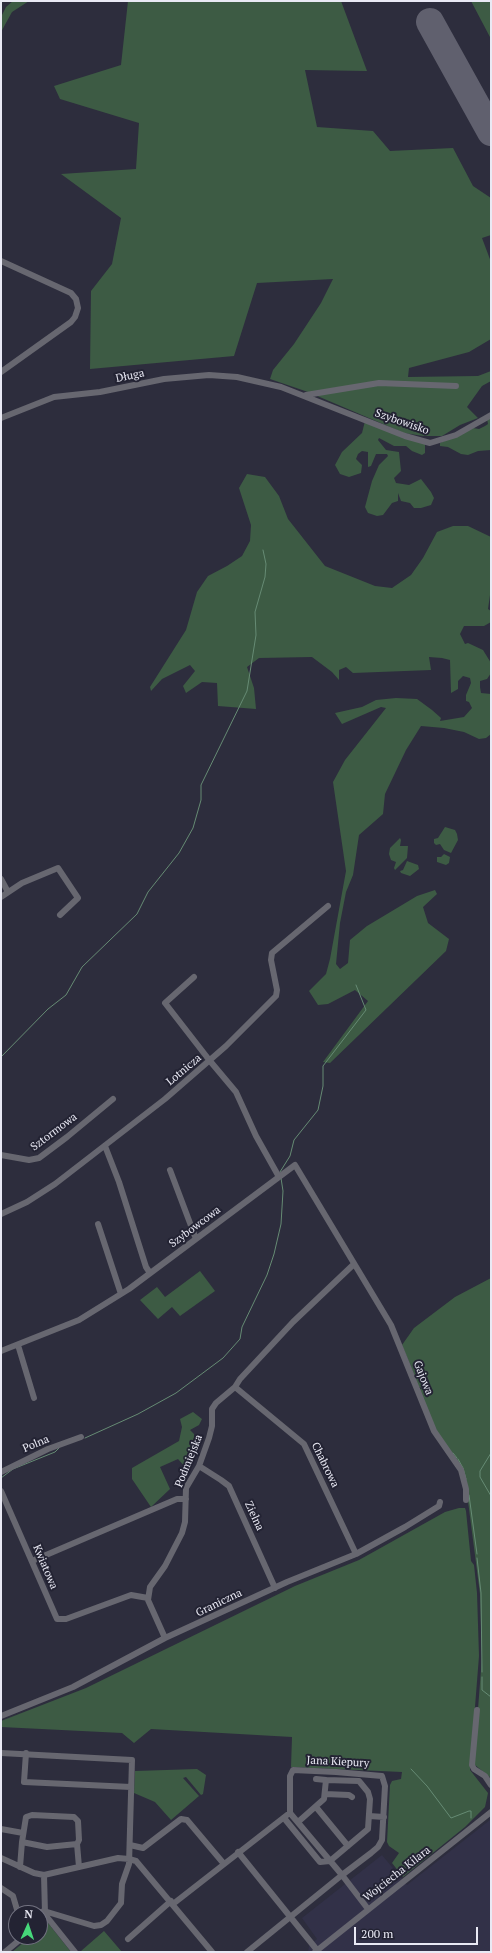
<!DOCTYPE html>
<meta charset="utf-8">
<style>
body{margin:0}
#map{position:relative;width:492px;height:1953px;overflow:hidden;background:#2d2d3d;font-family:"PT Serif",serif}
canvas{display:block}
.frame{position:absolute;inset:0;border:2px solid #e9e9f4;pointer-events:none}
.north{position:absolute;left:8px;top:1905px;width:40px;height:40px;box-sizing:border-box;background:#232333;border:1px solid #727280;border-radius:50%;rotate:3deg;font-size:11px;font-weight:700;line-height:16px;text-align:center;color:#e9e9f4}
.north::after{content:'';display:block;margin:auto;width:14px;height:18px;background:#46d77a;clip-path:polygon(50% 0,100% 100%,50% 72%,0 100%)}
.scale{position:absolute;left:354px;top:1927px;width:124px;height:18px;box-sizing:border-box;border:2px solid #e9e9f4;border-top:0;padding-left:5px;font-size:12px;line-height:14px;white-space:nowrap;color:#e9e9f4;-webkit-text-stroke:3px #232333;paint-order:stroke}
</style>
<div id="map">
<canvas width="492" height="1953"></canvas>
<div class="frame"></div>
<div class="north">N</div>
<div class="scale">200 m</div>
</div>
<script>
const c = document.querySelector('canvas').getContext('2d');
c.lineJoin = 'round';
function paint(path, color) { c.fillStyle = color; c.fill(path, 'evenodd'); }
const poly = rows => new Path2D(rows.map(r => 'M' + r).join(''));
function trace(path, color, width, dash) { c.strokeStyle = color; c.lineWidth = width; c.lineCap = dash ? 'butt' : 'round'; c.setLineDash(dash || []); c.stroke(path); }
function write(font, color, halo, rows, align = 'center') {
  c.font = font + ' "PT Serif",serif'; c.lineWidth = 4; c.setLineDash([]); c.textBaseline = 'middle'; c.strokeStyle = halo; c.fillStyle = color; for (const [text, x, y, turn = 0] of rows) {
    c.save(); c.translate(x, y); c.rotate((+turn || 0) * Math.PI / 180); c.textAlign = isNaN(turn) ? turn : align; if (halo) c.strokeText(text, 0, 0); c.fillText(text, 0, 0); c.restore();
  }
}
paint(poly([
 [490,1820,491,1952,308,1952,309,1946,317,1939,302,1918,382,1855,407,1885]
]), '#323148');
paint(poly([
 [13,1,29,1,12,12,1,32,1,17,6,7],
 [128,1,341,1,367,71,305,70,317,127,373,131,390,151,453,148,473,186,491,198,491,235,482,238,491,262,491,339,469,352,409,368,408,377,478,376,491,371,491,381,482,386,467,407,478,418,460,425,442,436,423,436,404,433,308,392,270,379,273,370,294,344,321,303,333,279,257,283,234,356,90,369,91,291,112,264,121,218,61,174,136,169,139,123,60,99,54,86,121,65],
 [471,1,491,1,491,39],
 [491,417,491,450,478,451,468,455,461,454,448,447,440,446,440,443,442,442,473,428,479,429,485,426,488,424,487,419],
 [365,421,425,443,425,453,422,455,412,451,406,446,394,446,379,438,378,440,386,450,399,452,401,471,394,478,396,483,409,485,421,479,431,492,434,498,431,505,421,508,414,508,410,503,401,501,398,493,398,501,392,503,383,515,377,516,368,513,365,507,372,481,379,465,388,456,387,454,376,454,371,466,368,467,368,452,362,451,358,454,356,459,362,465,361,473,349,477,340,474,335,465,342,452,362,433],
 [247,474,265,477,279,496,288,519,325,566,375,586,392,588,411,575,423,558,437,532,453,526,468,526,491,537,491,588,488,609,491,611,491,622,484,626,464,626,460,634,465,644,468,643,483,650,491,663,491,673,487,679,480,681,480,687,481,693,491,694,491,734,486,738,479,739,464,732,444,728,421,726,406,750,385,794,383,814,359,835,353,875,346,892,340,923,336,964,340,969,348,963,350,940,367,926,417,896,435,890,437,894,423,907,428,923,449,939,446,951,330,1063,323,1062,368,1001,355,990,328,1004,318,1005,309,991,326,974,330,959,346,871,333,782,345,760,386,708,381,707,342,724,335,713,362,707,376,700,396,698,417,699,432,710,441,718,440,721,464,717,472,708,469,702,466,701,466,695,471,683,470,678,463,676,458,681,458,689,451,693,450,660,442,658,429,657,431,670,353,673,346,667,339,670,339,680,332,672,312,657,259,658,247,667,254,688,256,709,218,706,217,683,202,682,186,693,183,686,195,671,190,665,162,679,151,691,150,687,186,630,197,592,208,576,227,566,242,556,250,541,251,525,239,488],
 [445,827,455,830,457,834,458,840,451,853,444,850,440,844,436,845,434,843,434,839,438,838],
 [400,838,401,840,400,846,408,846,407,858,395,870,394,868,396,862,391,860,389,854,390,848],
 [444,854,450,857,449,863,446,865,437,862,437,857,441,857],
 [407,861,418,865,419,869,410,876,401,873,400,871,403,870],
 [200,1271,215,1291,180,1316,172,1307,158,1319,140,1300,157,1287,165,1297],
 [491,1278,491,1778,475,1765,474,1761,482,1657,480,1594,465,1478,432,1424,418,1390,423,1388,419,1387,402,1345,414,1328,455,1297],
 [193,1412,202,1419,199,1425,190,1430,194,1434,195,1447,192,1456,186,1468,178,1459,160,1467,170,1489,151,1507,132,1479,132,1468,179,1441,182,1427,180,1419],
 [459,1508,465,1508,466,1511,471,1561,474,1565,477,1593,479,1656,470,1770,488,1793,485,1807,465,1827,403,1877,392,1863,399,1853,389,1846,387,1842,390,1785,392,1781,401,1779,402,1772,291,1767,292,1737,151,1729,134,1743,122,1733,1,1727,1,1721,86,1688,295,1586,359,1560,445,1512],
 [197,1769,206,1775,203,1794,201,1795,186,1777,183,1778,199,1796,171,1820,155,1802,134,1793,135,1771],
 [48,1923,71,1952,12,1952,30,1937,40,1937,40,1929],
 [104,1931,122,1952,82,1952,81,1951]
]), '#3d5b44');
trace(poly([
 [1,1057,48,1009,66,995,82,967,137,914,148,892,179,853,193,828,201,800,201,785,247,691,256,635,255,612,265,577,266,564,263,550],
 [280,1172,290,1156,294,1140,318,1110,323,1086,323,1066,366,1010,356,985],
 [85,1438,138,1414,176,1393,223,1358,240,1339,242,1327,267,1275,274,1254,281,1224,283,1191,281,1178],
 [453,1453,457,1458],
 [491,1453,480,1471,480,1477,491,1496],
 [458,1459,463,1468,466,1479],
 [1,1478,13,1469,55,1452,60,1447],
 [469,1495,477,1554],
 [477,1558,481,1593,482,1672],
 [482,1677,482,1690,491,1697],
 [411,1769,427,1786,451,1818,469,1811,471,1811,471,1818]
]), '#668b74', 1);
trace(poly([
 [430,22,491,132]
]), '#60606e', 28);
trace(poly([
 [1,261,71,293,76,299,78,308,75,317,71,322,1,372],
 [306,395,379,383,456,386],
 [1,418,54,397,100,392,164,379,209,375,237,377,281,387,405,436,430,443,456,435,491,415],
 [1,879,8,892],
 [1,897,22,883,58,868,78,898,60,915],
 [194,977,165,1003,210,1061,236,1092,256,1136,279,1177],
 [105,1146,119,1182,146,1267,150,1273],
 [1,1155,29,1160,39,1158,67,1137,113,1099],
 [170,1170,196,1239],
 [1,1214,27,1202,55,1184,165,1099,226,1046,276,996,277,990,271,960,272,953,328,906],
 [98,1224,121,1294],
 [18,1345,34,1398],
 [1,1351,79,1320,129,1289,295,1165,391,1325,434,1431,461,1470,466,1489,466,1500],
 [235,1387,304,1444,356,1554],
 [199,1466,221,1480,229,1486,275,1588],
 [1,1472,48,1449,81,1437],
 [1,1491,57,1619,66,1619,131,1595,148,1598],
 [32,1561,177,1499,186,1499],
 [165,1638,148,1600,150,1587,165,1566,182,1533,185,1522,186,1488,199,1466,209,1438,212,1426,212,1409,216,1403,235,1387,240,1379,293,1322,354,1264],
 [477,1710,472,1765,474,1769,485,1776,491,1785],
 [1,1716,73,1687,165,1638,287,1582,356,1554,405,1527,439,1506,440,1502],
 [1,1753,132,1760,129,1864,122,1884,121,1903,107,1921,101,1925,94,1926,44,1911,38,1913],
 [26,1753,24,1782,131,1787],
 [316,1779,326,1780],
 [325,1794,349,1795,352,1797],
 [316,1807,348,1846],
 [369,1816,384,1817],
 [284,1818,320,1862,330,1861,368,1829,370,1799,368,1792,359,1781,326,1780,324,1799,298,1822],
 [1,1829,23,1833],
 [22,1842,26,1817,32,1815,74,1817,78,1821,79,1840,77,1844],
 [130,1845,143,1848,181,1819,187,1820,224,1864],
 [238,1852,317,1950],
 [1,1858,34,1873,44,1875,118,1858,129,1859,136,1861,212,1952],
 [20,1867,22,1842,47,1847,77,1844,79,1867],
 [44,1875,45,1913],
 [1,1888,13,1896,18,1913],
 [173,1904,287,1815],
 [40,1923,47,1917,75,1952],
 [128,1939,171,1901],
 [5,1952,23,1937],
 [247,1952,342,1875,371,1853,378,1847,382,1840,385,1786,382,1776,336,1772,293,1770,290,1776,290,1813,342,1875,368,1909],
 [315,1952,491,1812]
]), '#676770', 6);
write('11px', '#e9e9f4', '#232333', [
 ["Długa",130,376,-12],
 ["Szybowisko",402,422,19],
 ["Lotnicza",184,1070,-40],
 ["Sztormowa",54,1132,-37],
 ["Szybowcowa",195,1227,-37],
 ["Gajowa",423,1378,68],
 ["Polna",36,1444,-23],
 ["Podmiejska",189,1461,-68],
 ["Chabrowa",325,1465,64],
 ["Zielna",254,1516,65],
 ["Kwiatowa",45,1567,67],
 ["Graniczna",219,1603,-26],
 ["Jana Kiepury",338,1762,3],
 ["Wojciecha Kilara",397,1874,-38]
]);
</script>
